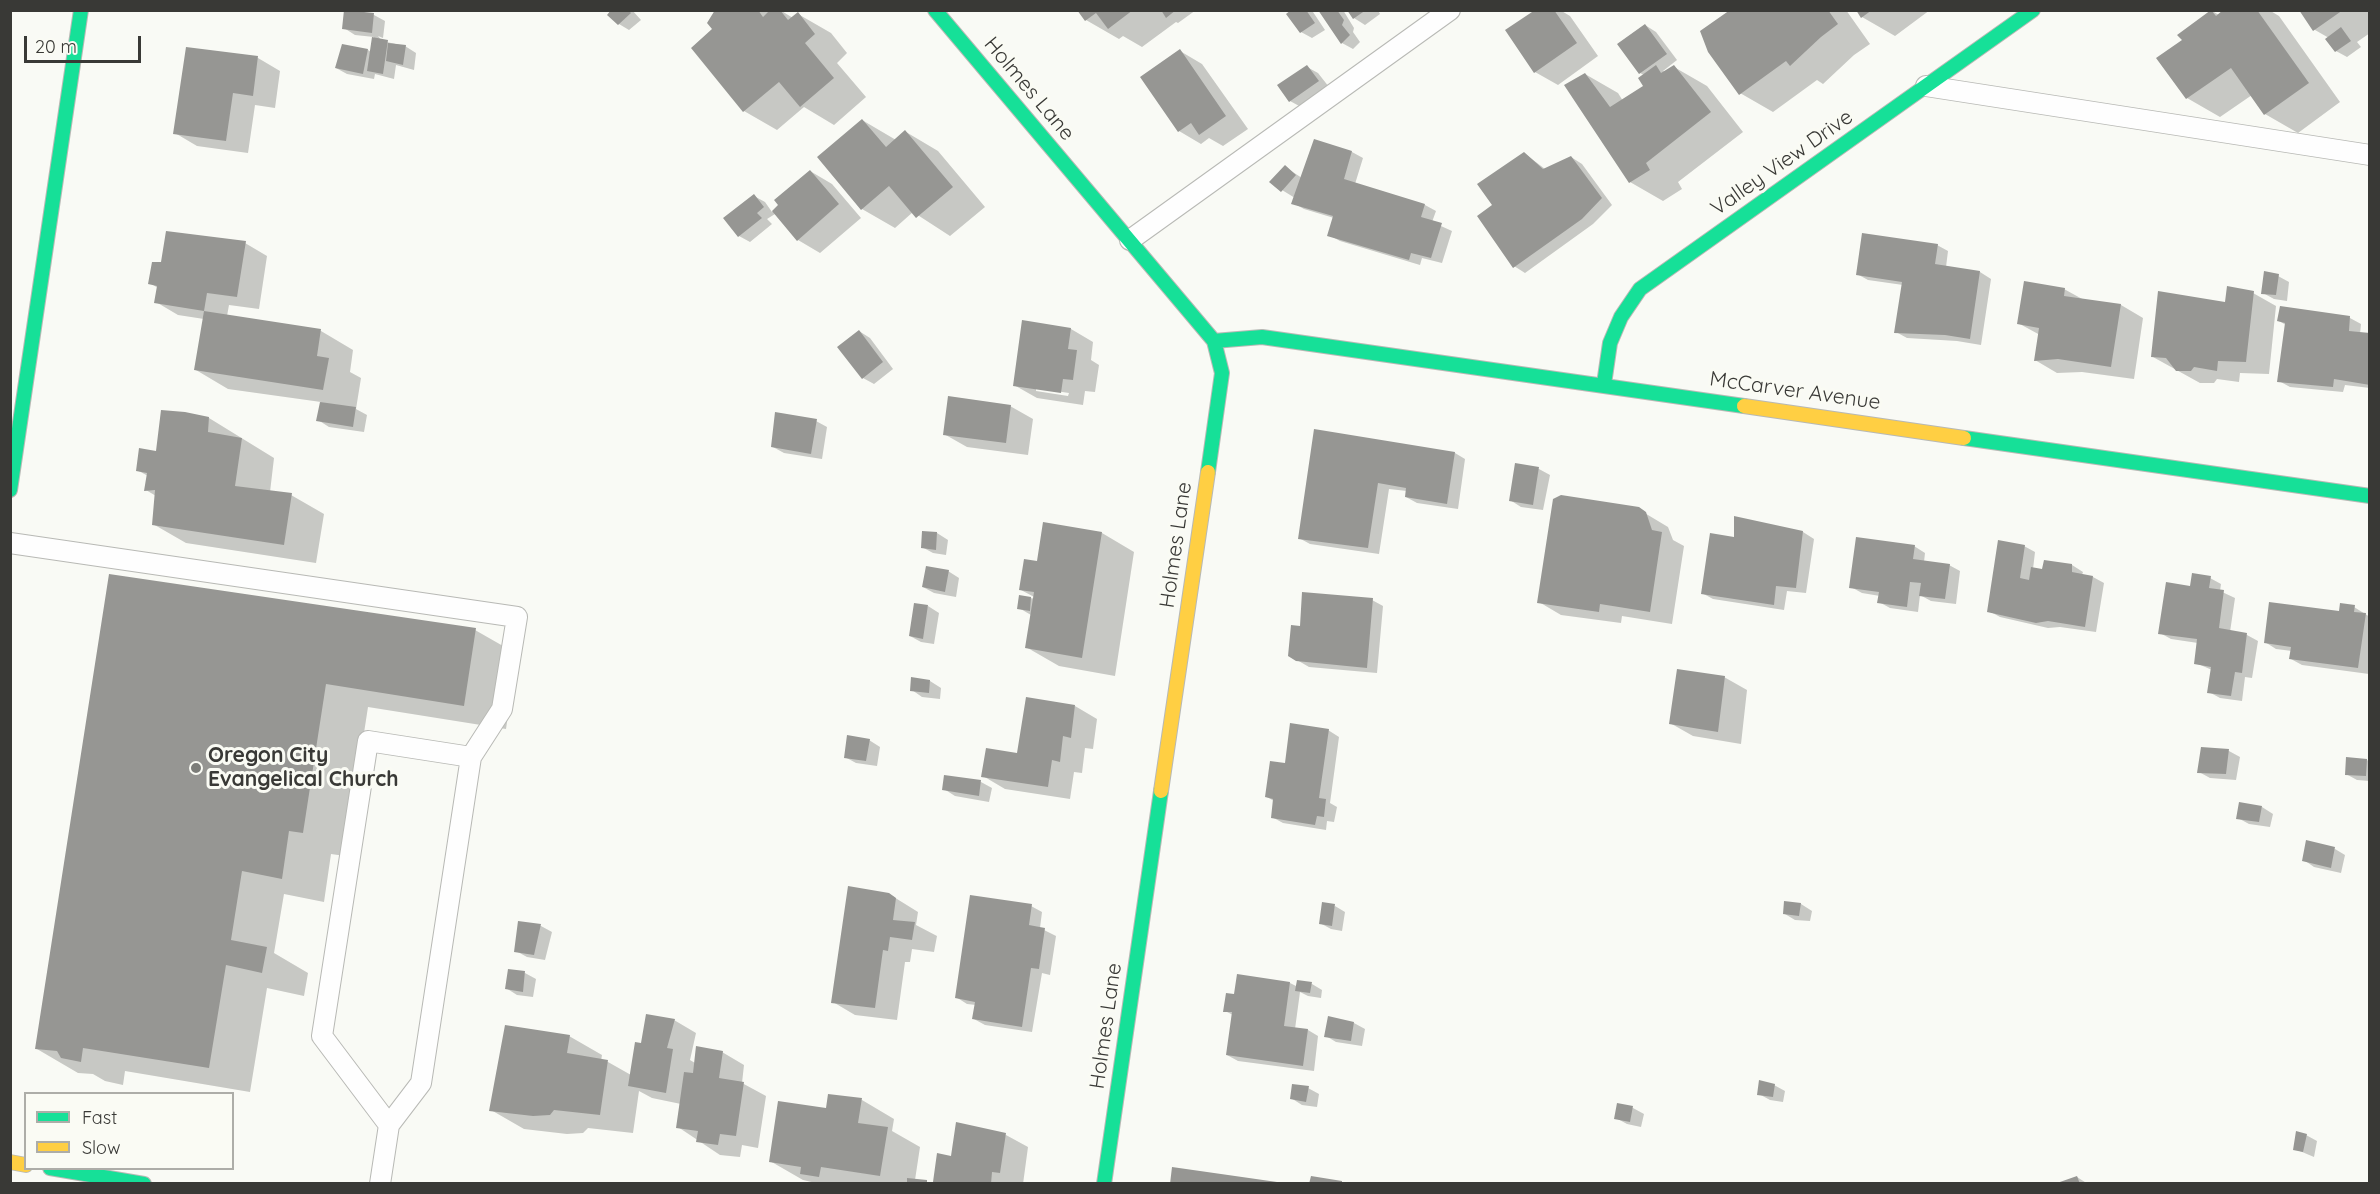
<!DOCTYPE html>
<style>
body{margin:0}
#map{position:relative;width:2380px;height:1194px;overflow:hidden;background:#f9faf5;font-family:Quicksand,sans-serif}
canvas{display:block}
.frame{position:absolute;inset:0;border:12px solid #393936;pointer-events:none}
.legend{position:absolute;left:24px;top:1092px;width:210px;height:78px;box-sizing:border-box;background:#fafbf4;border:2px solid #adada8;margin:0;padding:8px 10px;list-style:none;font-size:18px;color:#393936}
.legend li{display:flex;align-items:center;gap:12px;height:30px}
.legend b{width:30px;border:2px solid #adada8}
.scale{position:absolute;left:24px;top:36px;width:117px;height:27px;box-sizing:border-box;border:3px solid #393936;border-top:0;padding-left:8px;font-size:18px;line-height:21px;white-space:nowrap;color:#393936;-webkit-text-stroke:4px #fafbf4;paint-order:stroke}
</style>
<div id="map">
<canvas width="2380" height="1194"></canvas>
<div class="frame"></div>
<ul class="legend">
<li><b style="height:8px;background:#16e098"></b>Fast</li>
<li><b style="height:8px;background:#ffcf43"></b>Slow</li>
</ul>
<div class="scale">20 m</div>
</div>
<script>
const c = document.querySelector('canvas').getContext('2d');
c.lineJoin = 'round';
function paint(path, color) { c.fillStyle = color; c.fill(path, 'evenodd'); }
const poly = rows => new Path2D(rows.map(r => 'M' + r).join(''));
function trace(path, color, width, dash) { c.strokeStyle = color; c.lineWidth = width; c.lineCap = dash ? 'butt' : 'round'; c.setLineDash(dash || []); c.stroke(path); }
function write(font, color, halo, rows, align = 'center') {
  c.font = font + ' Quicksand,sans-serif'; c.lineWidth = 6; c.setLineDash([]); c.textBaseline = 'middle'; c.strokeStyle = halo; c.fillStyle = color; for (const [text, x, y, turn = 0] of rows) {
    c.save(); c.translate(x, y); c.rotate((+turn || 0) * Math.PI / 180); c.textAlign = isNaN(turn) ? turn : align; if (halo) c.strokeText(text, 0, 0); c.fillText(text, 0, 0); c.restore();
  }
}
paint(poly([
 [614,10,632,10,641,20,629,30,619,24],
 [717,10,780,10,793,18,798,14,831,33,847,53,837,63,866,97,834,125,804,107,777,130,744,111,693,48,714,29],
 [1079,10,1196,10,1178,23,1176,22,1142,47,1123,36,1119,39,1086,20],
 [1294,10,1313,12,1325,30,1312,38,1301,32],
 [1320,10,1343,10,1354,28,1353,32,1360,42,1353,49,1342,43],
 [1349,10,1378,10,1380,14,1365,25,1354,18],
 [1537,10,1560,10,1570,16,1598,56,1558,85,1535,72],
 [1732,10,1846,10,1870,44,1854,55,1823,84,1817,80,1773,112,1740,93],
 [1858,10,1930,10,1895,36,1862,17],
 [2226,10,2269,10,2279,16,2340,102,2298,133,2265,114,2252,95,2220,117,2187,98,2184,40,2179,35,2212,11,2219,15],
 [2301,10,2370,10,2370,33,2357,42,2361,47,2347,57,2336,51,2329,38,2315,30],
 [346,11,374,15,385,21,383,38,378,36,382,41,405,46,416,53,414,70,396,65,394,79,375,74,374,79,347,74,336,68,368,50,371,52,374,37,355,35,344,28],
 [1645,25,1656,32,1677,60,1663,71,1666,72,1674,67,1707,86,1743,132,1678,182,1682,189,1663,201,1630,182,1585,74,1618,93,1623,101,1645,87,1644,75,1640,73],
 [187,48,258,58,280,71,275,108,255,105,248,153,197,146,175,133],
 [1180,51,1202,64,1248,129,1223,146,1209,138,1201,144,1179,131],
 [1307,67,1318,73,1329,87,1301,107,1290,101],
 [862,120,896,140,906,132,938,151,985,207,950,236,913,212,895,228,862,209,819,157],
 [1315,141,1352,152,1363,158,1355,184,1425,205,1436,211,1432,222,1452,231,1442,263,1422,258,1420,265,1340,241,1329,235,1334,218,1304,209,1293,203,1295,198,1282,190,1285,167,1302,178],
 [1524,153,1545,169,1571,157,1582,164,1612,205,1593,224,1525,273,1514,266,1494,205],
 [810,171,832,184,861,218,820,253,798,240,775,214,767,219,772,224,750,242,739,236,725,218,754,196,765,202,772,212],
 [245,243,267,256,259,309,229,305,227,316,321,331,353,350,350,372,361,378,356,409,367,415,364,432,329,427,318,420,321,402,228,389,196,370,204,319,178,315,156,302,158,288,150,283,162,263],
 [1937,245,1948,251,1946,267,1980,272,1991,279,1981,345,1957,341,1907,338,1896,332,1903,285,1868,280,1857,274],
 [2278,276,2289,282,2287,301,2274,299,2263,293],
 [2064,289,2084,300,2121,305,2143,318,2134,379,2082,372,2057,373,2035,360,2040,335,2018,323],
 [2253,293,2276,306,2269,374,2240,373,2239,382,2217,379,2214,383,2200,383,2153,357,2226,304],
 [2281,308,2350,318,2361,324,2360,334,2370,335,2370,388,2345,385,2343,392,2290,387,2279,381,2286,325,2279,321],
 [1024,322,1071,329,1093,342,1091,360,1099,365,1095,392,1085,391,1083,405,1037,398,1014,385],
 [1036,388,1069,393,1068,396,1036,391],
 [859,331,870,338,893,369,874,384,863,378],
 [1010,406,1033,419,1028,455,967,447,944,434],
 [209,418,274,458,270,492,291,495,324,514,316,563,186,543,153,524,156,496,146,490,148,476,137,470,157,453],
 [816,421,827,427,822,459,784,453,773,447],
 [1315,431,1455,453,1465,459,1458,509,1417,503,1406,497,1407,491,1389,489,1379,554,1310,544,1299,538],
 [1516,465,1539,469,1550,475,1543,510,1521,507,1510,500],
 [1638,509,1668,527,1673,540,1684,546,1672,624,1622,616,1621,623,1561,615,1539,602],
 [1803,532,1814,539,1806,593,1787,591,1784,610,1713,599,1702,593,1735,538],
 [937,533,948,540,946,555,933,553,922,547],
 [1102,533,1134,552,1115,676,1059,666,1026,647,1031,615,1019,608,1020,597,1038,599,1021,590,1038,563],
 [1914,546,1925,553,1924,562,1949,565,1960,571,1956,604,1931,601,1920,595,1918,612,1890,608,1879,602,1880,596,1862,593,1851,587],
 [2024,546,2035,552,2033,569,2043,571,2072,565,2083,572,2082,575,2093,577,2104,583,2096,632,2060,627,2048,628,2000,617,1989,611],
 [948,571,959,578,956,597,934,593,923,587],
 [110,576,475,630,517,654,506,729,368,707,345,856,331,854,324,902,284,894,274,953,308,973,304,996,267,988,250,1092,125,1071,123,1085,105,1081,93,1074,78,1073,37,1049],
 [2210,578,2221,584,2220,591,2235,598,2230,632,2247,635,2258,641,2252,678,2245,677,2242,701,2220,698,2209,692,2212,670,2196,663,2198,643,2171,639,2160,633,2191,587],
 [1372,600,1383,606,1377,673,1309,667,1297,660,1301,628],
 [928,606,939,613,934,644,921,642,910,636],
 [2354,607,2370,617,2369,674,2302,665,2291,659,2292,651,2276,649,2265,642],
 [1724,677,1747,690,1741,744,1693,736,1670,723],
 [930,681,941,688,940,699,922,697,912,690],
 [1075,706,1097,719,1093,749,1085,748,1082,773,1074,772,1070,799,1005,789,983,776,1019,755],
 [1328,730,1339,737,1330,803,1337,807,1334,822,1327,821,1326,830,1283,823,1272,817,1274,801,1267,797,1286,764],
 [869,740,880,747,877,766,856,763,845,757],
 [2203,748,2229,751,2240,757,2236,780,2210,778,2199,772],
 [2367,760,2370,762,2370,781,2357,780,2346,774],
 [981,782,992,788,989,802,955,796,944,789],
 [2262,807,2273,814,2270,827,2249,824,2238,818],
 [2335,849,2345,855,2341,873,2314,867,2304,860],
 [889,894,918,912,916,925,937,936,934,952,912,949,910,962,905,962,897,1020,855,1015,833,1002],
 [1786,902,1801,904,1812,911,1810,921,1795,920,1785,914],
 [1031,906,1042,912,1040,928,1056,936,1050,975,1042,973,1032,1032,985,1025,974,1019,976,1005,967,1004,956,997],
 [1335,906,1345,912,1342,931,1331,929,1320,923],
 [519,923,541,926,552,932,545,960,527,957,516,951],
 [525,973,536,979,533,997,517,995,506,988],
 [1290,983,1298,987,1312,984,1322,990,1321,998,1308,996,1300,992,1295,1029,1308,1030,1318,1036,1314,1071,1238,1061,1227,1055,1233,1015,1225,1011,1235,995],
 [674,1020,696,1033,690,1060,695,1063,722,1052,744,1065,742,1083,766,1096,758,1148,742,1145,740,1157,720,1155,678,1127,681,1104,652,1098,639,1091,633,1133,588,1128,583,1133,567,1134,524,1129,491,1110,569,1036,602,1055,601,1061,608,1062,631,1075,642,1044],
 [1354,1023,1365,1029,1362,1046,1336,1042,1326,1036],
 [1774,1085,1785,1091,1783,1102,1770,1100,1759,1094],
 [1308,1088,1319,1094,1317,1107,1302,1105,1291,1098],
 [862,1100,894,1119,892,1131,920,1147,915,1180,930,1184,820,1184,803,1180,770,1161,827,1110],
 [1619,1105,1633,1108,1644,1114,1641,1127,1627,1124,1616,1118],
 [1006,1135,1028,1147,1023,1184,938,1184,934,1181,953,1158],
 [2306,1135,2317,1141,2314,1157,2295,1149],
 [2077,1177,2088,1184,2061,1184]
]), '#0003');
paint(poly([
 [344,10,374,13,372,33,342,29],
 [611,10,628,10,631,13,618,25,607,15],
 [715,10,758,10,763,17,770,10,780,10,788,20,798,12,815,34,805,43,834,78,800,107,779,82,743,112,691,48,712,29,707,23],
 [1077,10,1133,10,1108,29,1096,13,1085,21],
 [1161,10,1176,10,1166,18],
 [1291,10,1306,10,1315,23,1300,33,1286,14],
 [1318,10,1337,10,1344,20,1342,25,1350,35,1341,44],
 [1347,10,1366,10,1353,19],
 [1535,10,1554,10,1577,43,1534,73,1505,30],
 [1730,10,1828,10,1838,24,1821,37,1790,66,1786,61,1739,95,1708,52,1700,31],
 [1856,10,1872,10,1861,18],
 [2211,10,2216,16,2223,10,2257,10,2309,83,2264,115,2231,68,2186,99,2156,58,2182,40,2177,35],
 [2299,10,2343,10,2313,31],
 [1645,24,1667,54,1639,74,1617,44],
 [2341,27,2351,41,2335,52,2325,39],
 [372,37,388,40,383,74,367,71],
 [388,43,406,45,403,65,386,61],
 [342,44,368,49,363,74,335,68],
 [186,47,258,56,253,96,233,93,226,141,173,134],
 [1180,49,1226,116,1199,135,1191,123,1178,132,1140,77],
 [1307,65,1319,81,1289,102,1277,85],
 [1656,65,1661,73,1674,65,1711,112,1646,163,1650,170,1629,183,1564,85,1585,73,1610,107,1643,86,1638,78],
 [862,119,886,147,905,130,953,187,916,218,889,186,861,210,817,157],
 [1314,139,1352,151,1344,179,1425,204,1421,217,1442,223,1431,258,1411,253,1409,260,1327,236,1333,216,1291,204],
 [1524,152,1543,169,1571,156,1602,198,1582,219,1513,268,1477,216,1492,205,1477,184],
 [1285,165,1296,175,1281,192,1269,182],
 [810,170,839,204,797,241,772,211,778,205,774,200],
 [754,194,764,207,757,213,762,218,738,237,723,218],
 [166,231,246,241,237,297,207,293,204,311,321,329,317,356,329,358,323,390,194,370,204,311,154,303,157,286,148,284,152,262,161,262],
 [1862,233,1938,244,1935,264,1980,271,1970,339,1945,335,1894,333,1902,282,1856,275],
 [2264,271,2279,274,2276,295,2261,294],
 [2024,281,2065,288,2064,296,2121,304,2111,367,2058,359,2034,361,2039,328,2017,324],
 [2227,286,2254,291,2246,362,2218,361,2217,371,2194,367,2191,371,2176,371,2166,358,2151,357,2158,291,2225,302],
 [2280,306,2350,316,2349,331,2370,333,2370,385,2334,379,2333,387,2277,382,2285,323,2277,321],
 [1022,320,1071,328,1068,349,1077,350,1073,380,1063,379,1061,393,1013,386],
 [859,330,883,362,862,379,837,347],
 [948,396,1011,405,1006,443,943,435],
 [320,402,356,407,353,427,316,421],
 [161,410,185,412,209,417,208,432,242,438,235,486,292,493,284,545,152,525,155,490,144,491,147,473,136,471,139,448,156,451],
 [775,412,817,419,811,454,771,447],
 [1314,429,1455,452,1447,504,1405,497,1406,488,1378,483,1368,548,1298,539],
 [1515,463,1539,467,1533,505,1509,501],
 [1561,495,1639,507,1646,512,1652,530,1662,532,1650,612,1600,604,1599,612,1537,603,1553,499],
 [1734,516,1803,531,1796,588,1776,586,1774,605,1701,594,1710,533,1734,537],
 [1043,522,1102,532,1082,658,1025,648,1034,592,1019,590,1024,559,1037,561],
 [922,531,937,532,936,550,921,548],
 [1856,537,1915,545,1913,559,1950,564,1945,599,1919,596,1921,583,1910,582,1907,607,1877,603,1879,592,1849,588],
 [1998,540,2025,545,2020,578,2029,580,2031,567,2042,569,2044,560,2072,564,2072,572,2093,576,2085,627,2048,621,2036,623,1987,612],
 [926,566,949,570,945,592,922,587],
 [2192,573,2211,576,2209,588,2224,590,2219,628,2247,633,2242,673,2235,672,2231,696,2207,693,2211,667,2194,664,2197,639,2158,634,2166,582,2190,586],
 [109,574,476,628,464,706,326,684,303,833,289,831,282,879,242,871,231,940,267,947,262,973,226,965,209,1068,83,1048,81,1062,61,1058,57,1051,35,1049],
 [1302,592,1373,598,1367,668,1296,661,1288,656,1291,625,1300,626],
 [1019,595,1031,597,1030,611,1017,609],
 [2269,602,2339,611,2340,603,2355,605,2354,612,2366,613,2358,668,2289,659,2291,647,2264,643],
 [914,603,928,605,923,639,909,636],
 [1677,669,1725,676,1718,732,1669,724],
 [911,677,930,680,929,693,910,691],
 [1026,697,1075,705,1071,738,1063,736,1060,762,1052,760,1048,787,981,777,986,748,1017,753],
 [1290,723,1329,729,1319,798,1326,799,1324,817,1317,816,1315,825,1271,818,1273,799,1265,797,1270,761,1285,763],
 [847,735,870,739,866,761,844,758],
 [2201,747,2229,749,2226,774,2197,773],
 [2346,757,2367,759,2366,776,2345,775],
 [944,775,981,780,979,796,942,790],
 [2239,802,2262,806,2259,822,2236,819],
 [2306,840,2335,847,2331,868,2302,861],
 [848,886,889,893,896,898,893,920,915,922,912,940,890,937,888,951,883,950,875,1008,831,1003],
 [970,895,1032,904,1029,925,1045,928,1039,969,1031,968,1022,1027,972,1019,975,1002,955,998],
 [1784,901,1801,903,1799,916,1783,914],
 [1322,902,1335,904,1332,926,1319,924],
 [518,921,541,924,534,955,514,952],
 [508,969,525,971,523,992,505,989],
 [1237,974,1290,982,1284,1026,1308,1029,1303,1066,1226,1055,1232,1012,1223,1012,1226,993,1234,994],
 [1297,980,1312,982,1310,993,1295,991],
 [646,1014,675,1019,667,1048,673,1049,666,1093,628,1086,635,1042,641,1043],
 [1328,1016,1354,1022,1351,1041,1324,1037],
 [505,1025,570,1035,567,1053,608,1060,600,1115,554,1110,550,1115,533,1116,489,1111],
 [696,1046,723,1051,719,1078,744,1082,736,1136,720,1134,718,1145,696,1142,698,1131,676,1128,684,1072,693,1073],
 [1759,1080,1775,1084,1773,1097,1757,1095],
 [1292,1084,1309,1086,1306,1102,1290,1099],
 [828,1094,862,1098,858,1123,888,1127,880,1176,821,1167,819,1177,800,1174,801,1167,769,1162,778,1101,826,1108],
 [1617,1103,1633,1106,1630,1122,1614,1119],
 [956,1122,1006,1133,1000,1173,992,1172,991,1184,933,1182,937,1153,951,1156],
 [2296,1131,2307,1134,2303,1152,2293,1150],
 [1172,1167,1277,1182,1277,1184,1170,1184],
 [1311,1176,1342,1181,1342,1184,1309,1184],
 [2077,1176,2080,1184,2057,1184,2057,1183],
 [907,1178,927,1180,927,1184,907,1184]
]), '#969693');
const lane = poly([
 [1926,86,2370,155],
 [1130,240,1450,10],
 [10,543,517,617,502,709,471,757],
 [380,1184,389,1125,421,1083,471,757,368,741,322,1036,389,1125]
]);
const fast = poly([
 [935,10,1214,341,1222,373,1208,472],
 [1214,341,1262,337,1744,406],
 [1604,384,1610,343,1621,317,1640,289,2033,10],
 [1964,438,2370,496],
 [10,490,81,10],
 [50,1168,144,1184],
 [1104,1184,1161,791]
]);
const slow = poly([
 [1744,406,1964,438],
 [1161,791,1208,472],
 [10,1162,26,1165]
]);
trace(lane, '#b8b9b5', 22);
trace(fast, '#b8b9b5', 16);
trace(slow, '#b8b9b5', 16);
trace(lane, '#fefefe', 20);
trace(fast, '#16e098', 14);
trace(slow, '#ffcf43', 14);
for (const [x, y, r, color] of [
 [196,768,6,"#7c7d79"]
]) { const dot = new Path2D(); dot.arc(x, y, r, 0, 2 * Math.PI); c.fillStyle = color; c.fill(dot); trace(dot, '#fafbf4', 2); }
write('21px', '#393936', '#fafbf4', [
 ["Holmes Lane",1029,89,50],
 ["Valley View Drive",1782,163,-35],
 ["McCarver Avenue",1795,391,8],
 ["Holmes Lane",1176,545,-82],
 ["Holmes Lane",1106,1026,-82]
]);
write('bold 21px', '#393936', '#fafbf4', [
 ["Oregon City",208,756],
 ["Evangelical Church",208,780]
], 'left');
</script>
